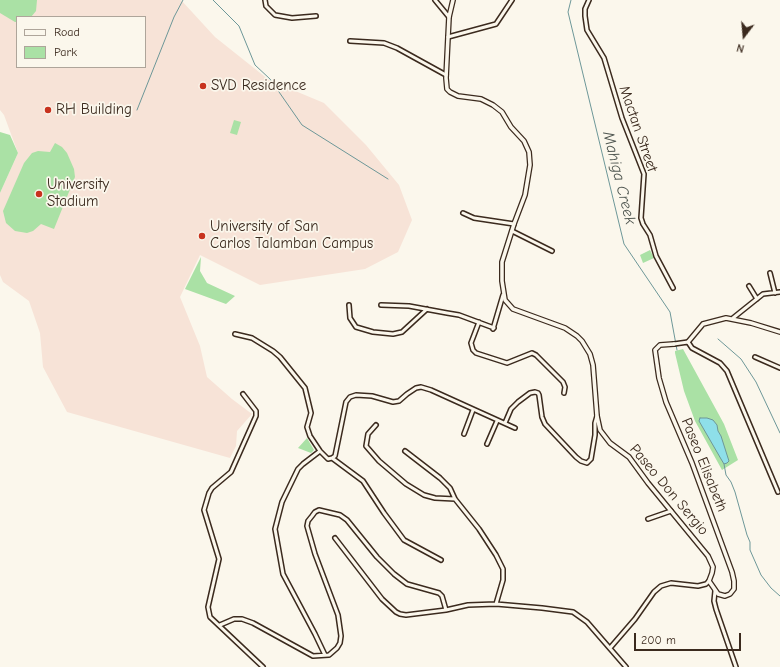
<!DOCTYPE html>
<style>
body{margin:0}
#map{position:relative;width:780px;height:667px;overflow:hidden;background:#fbf7ec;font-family:"Comic Neue",sans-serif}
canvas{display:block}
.legend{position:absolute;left:16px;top:16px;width:130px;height:52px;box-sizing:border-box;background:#fbf7ec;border:1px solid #aea59a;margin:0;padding:5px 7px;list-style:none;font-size:12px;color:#3b2a1e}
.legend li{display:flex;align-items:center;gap:8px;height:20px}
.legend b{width:20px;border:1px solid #aea59a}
.north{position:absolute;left:724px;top:16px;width:40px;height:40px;-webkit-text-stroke:3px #fbf7ec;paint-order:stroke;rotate:196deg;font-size:11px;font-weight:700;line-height:16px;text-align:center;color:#3b2a1e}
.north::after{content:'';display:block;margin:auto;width:14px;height:18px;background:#3b2a1e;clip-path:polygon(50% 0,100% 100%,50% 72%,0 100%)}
.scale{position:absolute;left:634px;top:633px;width:107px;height:18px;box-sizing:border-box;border:2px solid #3b2a1e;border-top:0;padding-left:5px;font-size:12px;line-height:14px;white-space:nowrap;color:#3b2a1e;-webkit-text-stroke:3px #fbf7ec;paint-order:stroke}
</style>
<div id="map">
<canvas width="780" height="667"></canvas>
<ul class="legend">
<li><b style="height:5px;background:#fbf7ec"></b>Road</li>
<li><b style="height:11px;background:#aae1a5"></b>Park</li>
</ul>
<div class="north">N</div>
<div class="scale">200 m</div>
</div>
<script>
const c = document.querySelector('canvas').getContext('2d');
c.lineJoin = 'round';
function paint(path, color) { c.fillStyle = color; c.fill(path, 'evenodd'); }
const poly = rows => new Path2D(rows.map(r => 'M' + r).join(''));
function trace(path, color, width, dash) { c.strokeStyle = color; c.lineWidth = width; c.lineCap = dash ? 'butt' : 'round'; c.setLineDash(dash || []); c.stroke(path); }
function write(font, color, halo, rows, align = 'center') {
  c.font = font + ' "Comic Neue",sans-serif'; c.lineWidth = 3.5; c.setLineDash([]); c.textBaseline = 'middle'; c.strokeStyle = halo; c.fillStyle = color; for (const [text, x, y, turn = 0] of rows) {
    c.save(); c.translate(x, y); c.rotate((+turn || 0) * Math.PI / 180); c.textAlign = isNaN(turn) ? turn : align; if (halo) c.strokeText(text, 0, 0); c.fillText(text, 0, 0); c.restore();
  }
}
paint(poly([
 [0,0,181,0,215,37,269,80,324,103,366,145,399,185,412,220,398,252,365,269,260,285,200,255,180,297,200,346,207,377,232,399,252,414,237,431,236,446,230,458,67,412,43,367,40,333,29,301,3,282,0,275,0,193,18,153,4,115,0,110],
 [17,17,145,17,145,67,17,67]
]), '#f7e3d7');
paint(poly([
 [0,0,37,0,36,11,31,17,17,17,17,22,15,22,0,13],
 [234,120,241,122,237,135,230,133],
 [0,132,10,135,18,153,0,193],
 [55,143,62,147,67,153,74,169,75,177,54,229,41,224,33,231,27,233,15,231,6,223,3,211,24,163,32,153,38,151,50,152],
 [650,250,654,258,643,263,640,255],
 [201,257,200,271,207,283,235,296,226,304,185,289],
 [683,349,724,424,738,460,722,470,695,421,684,391,675,353,675,351],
 [307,438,314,450,311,453,298,448]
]), '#aae1a5');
const water = poly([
 [700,418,707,418,713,420,717,425,718,431,721,436,728,458,729,461,727,463,724,464,721,459,699,421,700,418]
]);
paint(water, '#8edfe9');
trace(water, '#6d9798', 1);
trace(poly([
 [213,0,239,26,255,65,270,79,302,125,388,179],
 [571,0,568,12,624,244,670,312,677,350],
 [137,110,174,17,183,0],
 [718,339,741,359,756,382,780,433],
 [724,464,726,475,731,482,735,492,747,535,750,542,750,550,761,575,771,588,780,596]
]), '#6d9798', 1);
const minor = poly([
 [265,0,266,6,275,15,292,18,316,16],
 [435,0,449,17],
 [589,0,585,9,585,16,587,30,604,58,622,118,644,174,641,218,643,224,650,235,656,256,673,288],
 [448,37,496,24,512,0],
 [350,41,384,43,397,48,446,75],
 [463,213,474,218,514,224],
 [512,231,552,251],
 [770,273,775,293],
 [749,286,757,299],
 [349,305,350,318,356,327,373,332,393,334,402,332,427,309],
 [381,305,409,306,447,313,459,315,494,328],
 [733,318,763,294,780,292],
 [479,322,471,343,473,350,476,353,507,363,532,353,536,355,563,382,565,387,564,393],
 [493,329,503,295],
 [235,334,252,338,273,351,280,357,305,388,311,413,307,427,310,436,320,451,328,459,332,458,363,481,384,513,404,540,441,560],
 [674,344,688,342,692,348,720,363,727,371,778,492],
 [755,357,780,368],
 [243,394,256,411,256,416,231,472,212,488,209,493,204,510,219,559,208,607,210,617,263,667],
 [505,423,511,409,518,402,530,393,535,392,538,393,539,395,542,417,545,424,576,457,581,461,587,463,591,459,595,435,595,423,597,416],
 [376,425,368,434,366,446,379,461,406,484,424,495,435,498,455,499],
 [464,434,473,410],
 [487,444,497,421],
 [320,451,303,464,298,469,282,502,275,529,283,574,315,634,325,655],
 [405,451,440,478,450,488,455,499,479,529,496,555,503,569,503,580,496,604],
 [332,458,335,456,346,402,350,397,356,395,372,396,393,402,399,401,407,394,416,388,421,387,431,390,515,428],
 [648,519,671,511],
 [335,538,382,599,396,612,400,614,406,615,446,610,468,605,496,604,542,608,573,612,587,622,626,667],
 [715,591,714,601,716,609,736,667],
 [220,625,234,619,242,619,253,623,313,656,329,655,337,648,340,643,341,636,338,615,315,554,307,526,308,521,312,516,315,512,319,510,340,515,347,520,377,557,394,574,407,584,439,593,442,596,446,610],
 [610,648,635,619,654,592,661,586,671,583,698,586,706,584,709,581]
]);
const tertiary = poly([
 [453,0,449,17,448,37,446,78,447,89,450,92,458,96,481,99,493,105,502,112,511,127,524,141,529,152,530,165,525,195,514,224,502,262,502,281,505,300,513,309,565,328,577,336,582,341,590,354,593,365,597,416,600,430,610,443,629,457,648,483,708,556,713,567,712,573,709,581,718,594,725,596,730,594,734,589,734,581,732,572,692,463,666,402,659,378,655,350,660,345,674,344],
 [688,342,703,324,726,318,751,323,780,332]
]);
trace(minor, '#3b2a1e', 6);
trace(tertiary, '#3b2a1e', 6);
trace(minor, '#fbf7ec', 3);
trace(tertiary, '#fbf7ec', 3.5);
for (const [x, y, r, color] of [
 [203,86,4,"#c8321e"],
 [48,110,4,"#c8321e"],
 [39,194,4,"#c8321e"],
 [202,236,4,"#c8321e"]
]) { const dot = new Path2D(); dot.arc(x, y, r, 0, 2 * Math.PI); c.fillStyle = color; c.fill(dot); trace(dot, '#fbf7ec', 1.5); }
write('15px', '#3b2a1e', '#fbf7ec', [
 ["SVD Residence",211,86],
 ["RH Building",56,110],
 ["University",47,185],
 ["Stadium",47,202],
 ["University of San",210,227],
 ["Carlos Talamban Campus",210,244]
], 'left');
write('15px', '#3b2a1e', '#fbf7ec', [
 ["Mactan Street",638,129,71],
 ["Paseo Elisabeth",704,465,68],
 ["Paseo Don Sergio",669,490,50]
]);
write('italic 16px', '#505751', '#fbf7ec', [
 ["Mahiga Creek",619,178,76]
]);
</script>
